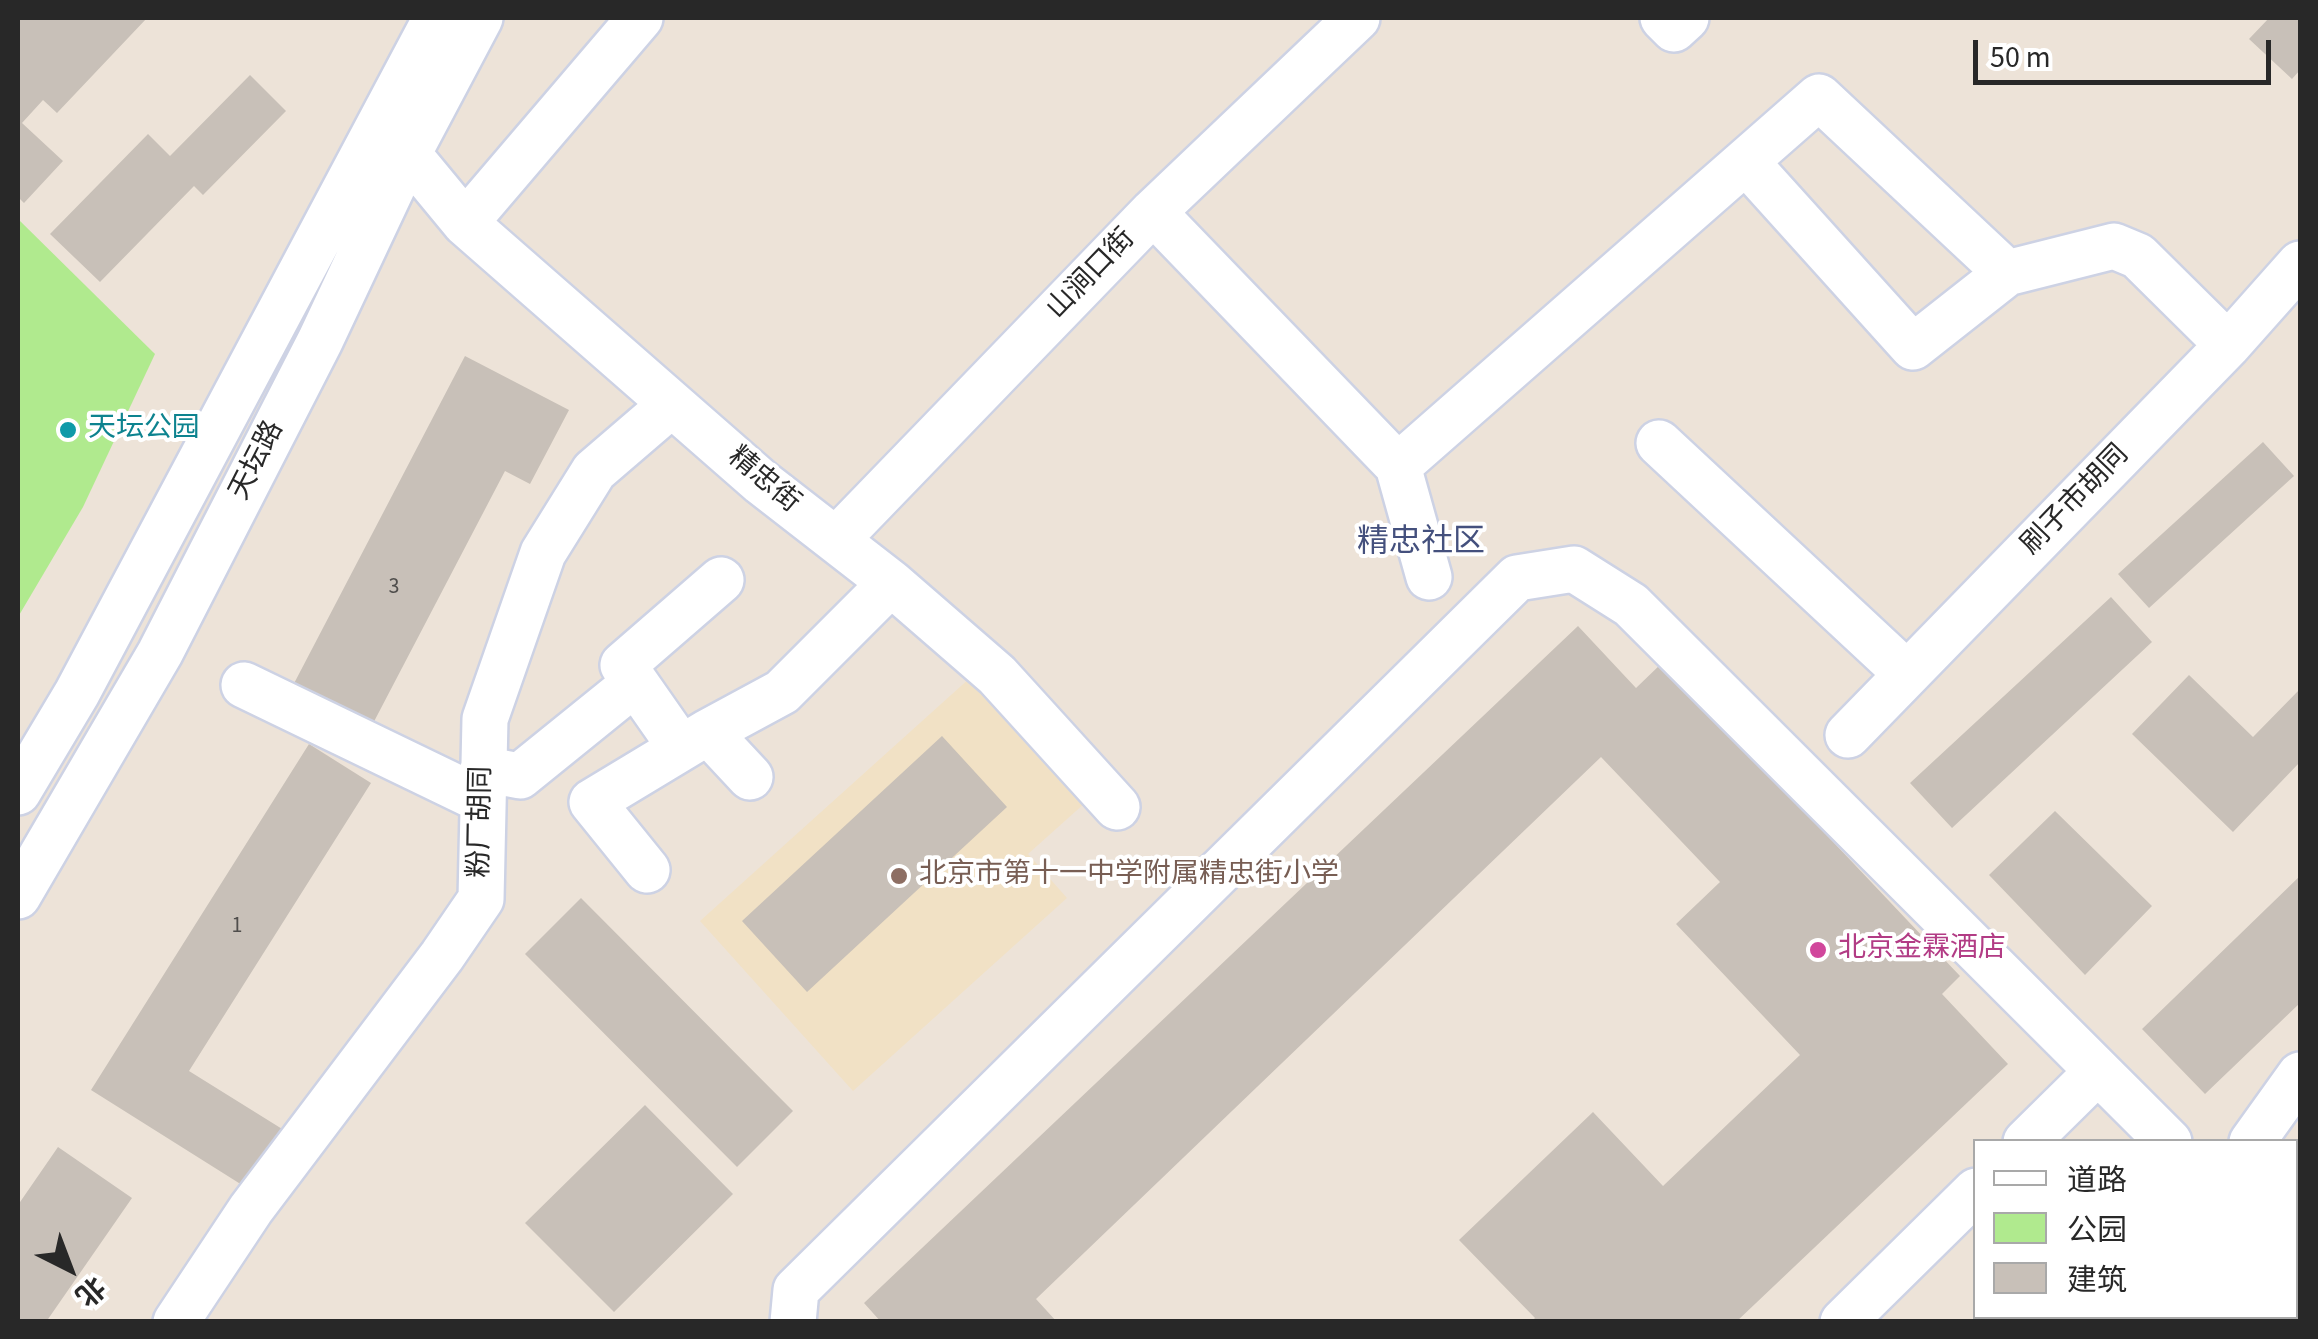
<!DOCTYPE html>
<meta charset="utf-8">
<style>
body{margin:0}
#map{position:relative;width:2318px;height:1339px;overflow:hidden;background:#ede3d8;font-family:"Source Sans 3","Noto Sans SC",sans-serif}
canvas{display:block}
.frame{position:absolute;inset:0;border:20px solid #282828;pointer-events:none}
.legend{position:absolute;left:1973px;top:1139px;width:325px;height:180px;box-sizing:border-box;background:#fff;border:2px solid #a9a9a9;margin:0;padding:12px 18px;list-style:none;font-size:30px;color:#282828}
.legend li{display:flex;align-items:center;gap:20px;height:50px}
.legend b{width:50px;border:2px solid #a9a9a9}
.north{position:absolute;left:20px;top:1219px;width:100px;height:100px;-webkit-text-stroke:8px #fff;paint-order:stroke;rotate:138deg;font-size:28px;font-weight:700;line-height:40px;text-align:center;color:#282828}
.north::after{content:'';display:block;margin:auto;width:35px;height:45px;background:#282828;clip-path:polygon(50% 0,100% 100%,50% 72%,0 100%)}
.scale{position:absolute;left:1973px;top:40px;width:298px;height:45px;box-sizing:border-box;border:5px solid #282828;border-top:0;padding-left:12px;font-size:30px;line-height:35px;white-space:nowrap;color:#282828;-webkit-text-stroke:8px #fff;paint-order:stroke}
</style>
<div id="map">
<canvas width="2318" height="1339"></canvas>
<div class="frame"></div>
<ul class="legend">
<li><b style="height:12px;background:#fff"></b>道路</li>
<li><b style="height:28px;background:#b0ea8e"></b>公园</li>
<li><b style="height:28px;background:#c8c0b8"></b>建筑</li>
</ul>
<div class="north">北</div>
<div class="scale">50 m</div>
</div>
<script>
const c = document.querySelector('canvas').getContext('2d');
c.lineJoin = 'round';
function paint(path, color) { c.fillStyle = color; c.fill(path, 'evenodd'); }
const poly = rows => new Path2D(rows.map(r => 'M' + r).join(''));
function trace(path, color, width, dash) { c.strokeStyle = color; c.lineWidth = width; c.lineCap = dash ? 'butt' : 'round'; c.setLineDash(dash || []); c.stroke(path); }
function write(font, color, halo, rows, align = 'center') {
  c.font = font + ' "Source Sans 3","Noto Sans SC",sans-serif'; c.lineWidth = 8; c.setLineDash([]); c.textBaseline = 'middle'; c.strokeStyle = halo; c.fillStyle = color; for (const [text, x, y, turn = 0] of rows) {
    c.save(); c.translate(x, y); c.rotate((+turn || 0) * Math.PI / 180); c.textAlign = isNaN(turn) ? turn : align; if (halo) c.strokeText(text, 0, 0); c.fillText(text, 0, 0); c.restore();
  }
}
paint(poly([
 [971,677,1085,803,1028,854,1067,898,853,1091,700,921]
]), '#f1e1c5');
paint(poly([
 [18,219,155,354,83,507,18,617]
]), '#b0ea8e');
paint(poly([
 [18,18,147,18,57,113,43,100,22,123,63,161,24,203,18,197],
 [2269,18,2300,18,2300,70,2292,79,2249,39],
 [250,75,286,111,203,195,194,186,100,282,50,234,148,134,170,156],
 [465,356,569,410,530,484,505,471,368,733,289,693],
 [2263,442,2294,476,2149,608,2118,574],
 [2111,597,2152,642,1952,828,1910,783],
 [1578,626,1636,688,1663,662,1960,976,1942,994,2008,1064,1736,1322,1531,1322,1535,1318,1459,1240,1593,1112,1663,1186,1800,1055,1676,924,1720,882,1601,757,1036,1299,1057,1322,881,1322,864,1303],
 [2189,675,2253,737,2300,689,2300,762,2233,832,2132,734],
 [942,736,1007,807,807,992,742,921],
 [309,744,371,783,189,1071,287,1132,250,1190,91,1090],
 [2055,811,2152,906,2085,975,1989,875],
 [2300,876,2300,1003,2205,1094,2142,1029],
 [581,898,793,1111,737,1167,525,954],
 [645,1105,733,1194,614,1312,525,1223],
 [58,1147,132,1198,46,1322,18,1322,18,1205]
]), '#c8c0b8');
const minor = poly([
 [1663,18,1674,29,1686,18],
 [408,154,465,223,761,482,891,583,997,675,1117,807],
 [1747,163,1913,347,2007,273,2114,246,2138,256,2228,345],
 [1153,212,1398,466,1429,577],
 [465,223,640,18],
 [1659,443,1907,674],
 [1398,466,1819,97,2007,273],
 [836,540,1153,212,1357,18],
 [244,685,482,800],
 [708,732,750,777],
 [1848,735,2228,345,2300,264],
 [681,748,623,665,721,580],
 [483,769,520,776,635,683],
 [18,792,77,693,436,18],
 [647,870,592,802,708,732,782,692,891,583],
 [18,896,160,653,320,341,408,154,480,18],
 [2026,1142,2098,1071],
 [2252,1142,2300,1075],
 [2296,1267,2300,1272],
 [176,1322,251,1209,442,956,481,899,485,719,543,553,594,471,672,404],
 [793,1322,796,1290,1517,578,1574,569,1631,605,2169,1142],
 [1843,1322,1976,1191],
 [2085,1322,2090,1316]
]);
trace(minor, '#cdd2e4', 50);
trace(minor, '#fff', 45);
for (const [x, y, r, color] of [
 [68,430,10,"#0f9aa8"],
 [899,876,10,"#8d6e63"],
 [1818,950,10,"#d1479c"]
]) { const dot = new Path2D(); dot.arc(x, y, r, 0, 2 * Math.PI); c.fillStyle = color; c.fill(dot); trace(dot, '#fff', 4); }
write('22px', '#504e4c', null, [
 ["3",394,588],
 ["1",237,927]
]);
write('28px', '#282828', '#fff', [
 ["山涧口街",1092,275,-46],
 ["天坛路",258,461,-63],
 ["精忠街",763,481,40],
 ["刷子市胡同",2076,501,-46],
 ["粉厂胡同",482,822,-89]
]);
write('28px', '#0d838f', '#fff', [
 ["天坛公园",88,430]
], 'left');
write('28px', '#785e54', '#fff', [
 ["北京市第十一中学附属精忠街小学",919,876]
], 'left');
write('28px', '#b23c85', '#fff', [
 ["北京金霖酒店",1838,950]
], 'left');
write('32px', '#44507d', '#fff', [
 ["精忠社区",1421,544]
]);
</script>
